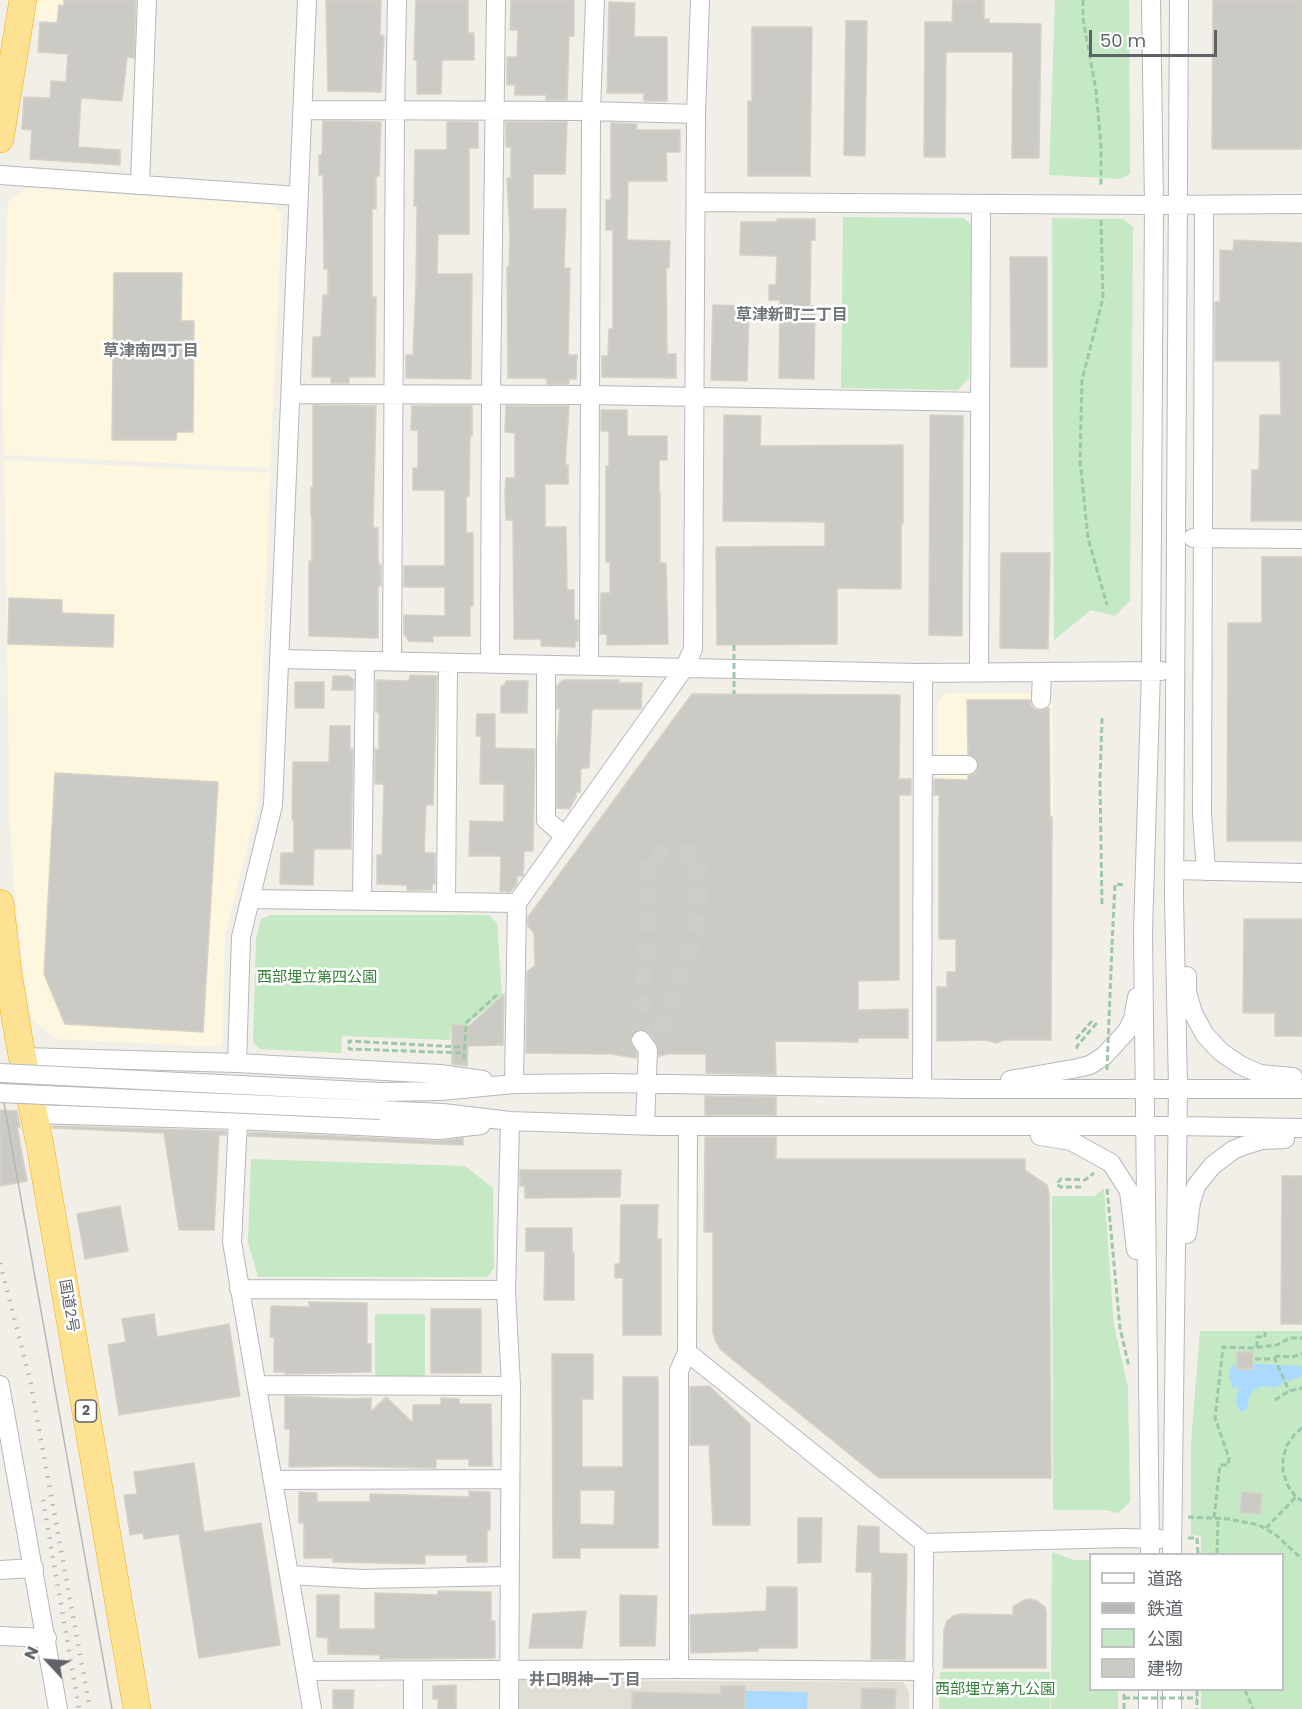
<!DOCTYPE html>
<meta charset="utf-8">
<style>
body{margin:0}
#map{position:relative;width:1302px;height:1709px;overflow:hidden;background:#f1efe8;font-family:Poppins,"Noto Sans JP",sans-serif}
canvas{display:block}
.legend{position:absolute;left:1089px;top:1553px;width:195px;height:138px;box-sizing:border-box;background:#fff;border:2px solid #bfc1c3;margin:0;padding:8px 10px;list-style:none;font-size:18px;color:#5f6368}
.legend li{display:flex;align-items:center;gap:12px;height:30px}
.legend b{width:30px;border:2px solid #bfc1c3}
.north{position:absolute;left:18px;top:1631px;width:60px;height:60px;-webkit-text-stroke:4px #fff;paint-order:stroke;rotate:296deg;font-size:16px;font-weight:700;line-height:24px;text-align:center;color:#5f6368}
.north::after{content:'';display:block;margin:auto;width:21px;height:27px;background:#5f6368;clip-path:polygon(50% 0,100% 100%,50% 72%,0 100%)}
.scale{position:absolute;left:1089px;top:30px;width:128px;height:27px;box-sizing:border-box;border:3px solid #5f6368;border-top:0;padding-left:8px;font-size:18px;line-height:21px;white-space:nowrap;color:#5f6368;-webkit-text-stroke:4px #fff;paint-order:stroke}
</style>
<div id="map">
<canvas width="1302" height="1709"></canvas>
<ul class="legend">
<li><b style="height:8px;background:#fff"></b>道路</li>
<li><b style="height:8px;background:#b6b7b8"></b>鉄道</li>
<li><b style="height:16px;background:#c5e8c5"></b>公園</li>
<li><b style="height:16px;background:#cccac5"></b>建物</li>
</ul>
<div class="north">N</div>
<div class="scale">50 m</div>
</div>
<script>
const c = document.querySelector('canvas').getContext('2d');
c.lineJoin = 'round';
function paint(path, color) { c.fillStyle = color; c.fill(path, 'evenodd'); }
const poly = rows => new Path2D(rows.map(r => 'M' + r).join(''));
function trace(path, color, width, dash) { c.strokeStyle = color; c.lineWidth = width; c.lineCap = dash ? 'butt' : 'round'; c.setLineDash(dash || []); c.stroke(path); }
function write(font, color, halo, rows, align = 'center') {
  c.font = font + ' Poppins,"Noto Sans JP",sans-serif'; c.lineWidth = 5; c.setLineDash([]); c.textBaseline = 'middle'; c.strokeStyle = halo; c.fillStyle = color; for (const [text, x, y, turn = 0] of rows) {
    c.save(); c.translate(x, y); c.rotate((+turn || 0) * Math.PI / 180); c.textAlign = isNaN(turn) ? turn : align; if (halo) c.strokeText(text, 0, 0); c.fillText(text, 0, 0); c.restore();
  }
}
paint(poly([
 [36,0,141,0,140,26,32,20],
 [27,188,273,205,282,215,270,468,4,455,2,385,8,202],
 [4,460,270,473,258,804,225,935,222,1047,57,1039,32,1020,21,952,14,887,10,825],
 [946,693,1052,693,1053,816,937,816,937,703]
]), '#fef7e0');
paint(poly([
 [520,1680,903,1682,909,1691,909,1709,512,1709,512,1687]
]), '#e1ded6');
paint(poly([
 [1055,0,1129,0,1130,174,1120,179,1049,175],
 [843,217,964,218,972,226,969,378,958,390,841,388],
 [1052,218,1123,219,1133,227,1130,601,1115,616,1091,610,1054,640],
 [270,915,489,915,497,923,502,995,467,1025,451,1025,450,1040,342,1036,341,1053,260,1049,253,1042,256,939,261,919],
 [251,1159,465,1166,493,1188,494,1268,487,1277,258,1277,248,1242],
 [1104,1189,1114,1326,1128,1387,1130,1502,1118,1513,1105,1510,1053,1510,1052,1196,1094,1196],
 [375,1314,425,1314,425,1381,375,1381],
 [1200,1331,1302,1331,1302,1709,1201,1709,1201,1690,1282,1690,1282,1554,1201,1554,1201,1536,1191,1535,1191,1442],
 [1052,1552,1074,1560,1090,1560,1090,1690,1118,1690,1118,1709,1051,1709],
 [940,1672,1050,1672,1050,1709,939,1709]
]), '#c5e8c5');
paint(poly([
 [1236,1363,1237,1370,1254,1370,1254,1364,1302,1366,1302,1376,1289,1381,1287,1380,1276,1388,1263,1386,1257,1388,1250,1394,1247,1409,1242,1412,1239,1410,1236,1400,1239,1386,1231,1389,1232,1385,1229,1377,1230,1369],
 [745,1691,808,1692,807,1709,745,1709]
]), '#aadaff');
const building = poly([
 [64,0,136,0,134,58,127,57,122,101,81,98,78,147,120,150,120,165,30,159,32,130,22,129,24,97,50,98,51,81,66,82,68,54,38,52,40,22,57,23,59,5,64,6,64,0],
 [326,0,381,0,380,35,384,36,381,92,328,91,326,0],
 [416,0,468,0,468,33,474,33,474,60,442,60,441,94,417,94,417,60,414,60,416,0],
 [511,0,574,0,574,36,569,36,567,100,546,100,546,95,515,95,515,85,507,85,507,57,517,57,518,30,510,30,511,0],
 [953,0,984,0,984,19,989,19,989,23,1041,24,1039,158,1012,158,1013,52,946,52,945,157,924,157,925,22,952,22,953,0],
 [1213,0,1302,0,1302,149,1212,149,1213,0],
 [609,2,635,3,634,37,667,37,667,101,644,101,644,93,607,93,609,2],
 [846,21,867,21,865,156,844,155,846,21],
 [752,27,812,27,810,176,748,176,748,101,752,101,752,27],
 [323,121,381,122,379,176,376,176,376,209,372,209,372,297,376,297,375,377,349,377,349,383,331,383,331,377,312,377,313,337,321,337,323,295,328,295,328,269,324,269,323,175,319,175,319,155,322,155,323,121],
 [447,122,478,122,478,148,469,148,469,234,438,234,437,274,472,274,471,379,406,378,406,355,413,355,416,283,417,206,414,206,415,150,447,150,447,122],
 [506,122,567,122,565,174,533,174,533,209,566,209,564,268,570,268,568,355,577,355,576,379,569,379,569,384,547,384,547,379,542,378,508,378,507,267,509,267,510,235,507,178,511,178,511,147,506,147,506,122],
 [611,123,637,124,636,130,680,130,680,152,666,152,667,181,628,181,627,240,670,241,669,268,666,268,667,354,676,354,676,378,602,377,602,356,608,356,609,329,613,329,613,230,606,230,606,200,611,200,611,123],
 [777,219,815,219,815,240,811,240,810,306,815,306,814,379,779,378,780,300,769,300,769,285,776,285,777,256,740,255,741,222,777,222,777,219],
 [1234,240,1302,243,1302,521,1251,521,1252,470,1259,470,1260,415,1281,415,1280,361,1215,361,1215,302,1220,302,1220,250,1233,251,1234,240],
 [1010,257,1047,257,1047,367,1011,367,1010,257],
 [114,273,182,273,181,321,194,321,193,432,177,432,176,440,112,440,114,273],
 [713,305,749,306,747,381,711,380,713,305],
 [313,405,376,406,373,528,378,528,378,558,379,565,381,565,381,586,378,586,378,638,309,636,309,561,312,561,312,516,311,516,311,487,313,487,313,405],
 [412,406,472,406,472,436,470,436,469,496,466,496,466,533,473,533,473,606,470,606,470,636,433,636,433,642,409,641,404,634,404,615,445,616,445,587,404,587,404,566,445,566,445,490,413,490,413,468,418,468,418,430,411,430,412,406],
 [506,406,569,406,565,465,568,465,568,484,545,484,545,527,566,527,567,590,574,590,574,620,578,620,578,641,575,641,575,647,541,646,541,639,514,639,513,520,506,520,505,493,506,478,515,478,515,433,505,432,506,406],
 [601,410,627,410,627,436,667,436,667,460,659,460,659,493,660,493,660,563,666,563,668,644,607,645,607,634,600,634,601,593,610,593,610,562,606,562,606,466,609,466,609,431,601,431,601,410],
 [724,415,761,416,760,446,903,445,903,524,901,524,901,589,837,588,837,644,717,645,716,547,825,546,825,522,723,521,724,415],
 [930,415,963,416,962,636,929,635,930,415],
 [1001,553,1050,553,1048,649,1000,648,1001,553],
 [1262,557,1302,557,1302,841,1227,841,1228,623,1262,623,1262,557],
 [9,598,62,600,62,613,114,615,113,647,8,644,9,598],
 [410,675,437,676,433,805,426,805,424,853,435,853,435,884,432,884,432,890,407,890,407,885,377,884,377,855,382,855,384,784,375,784,375,749,379,750,379,712,376,712,376,680,409,681,410,675],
 [333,676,349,676,354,680,353,690,332,690,333,676],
 [563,680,619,680,619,683,642,683,641,709,592,709,589,768,581,768,580,792,576,792,576,797,569,809,557,808,557,749,560,709,557,709,557,686,563,680],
 [506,681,528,681,527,713,501,713,501,686,505,685,506,681],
 [295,682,324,682,324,708,295,708,295,682],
 [692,694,900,695,899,779,911,779,911,795,899,795,899,980,858,981,858,1010,908,1009,908,1038,858,1038,858,1042,775,1041,776,1075,706,1073,706,1054,668,1054,659,1056,657,1044,650,1033,641,1029,634,1031,630,1040,637,1053,636,1058,611,1054,526,1053,527,972,535,965,534,933,528,926,528,917,692,694],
 [967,700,1030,700,1031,706,1036,710,1041,711,1049,708,1050,817,1052,817,1051,1040,1004,1040,996,1043,986,1040,937,1041,937,987,947,987,947,972,956,972,956,939,939,939,939,795,934,795,934,779,968,780,968,776,974,774,978,770,977,759,968,754,967,700],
 [477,714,495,714,495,748,535,749,533,851,524,851,523,876,517,876,517,884,510,892,500,891,501,856,469,856,470,821,504,822,504,784,480,784,481,736,476,736,477,714],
 [330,726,350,726,350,749,353,749,351,849,314,849,313,885,280,884,281,853,294,853,294,820,292,820,293,762,329,762,330,726],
 [55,773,218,782,203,1032,65,1024,44,974,55,773],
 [1244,919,1302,919,1302,1036,1275,1036,1275,1013,1243,1013,1244,919],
 [504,994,503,1045,468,1046,467,1066,452,1064,452,1025,469,1026,504,994],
 [705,1096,776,1097,776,1115,705,1115,705,1096],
 [0,1110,17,1111,20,1127,17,1127,27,1181,0,1186,0,1110],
 [52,1126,226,1131,226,1135,219,1135,214,1230,179,1230,164,1133,53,1128,52,1126],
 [249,1132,439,1141,463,1138,463,1145,248,1136,249,1132],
 [705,1137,776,1137,776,1159,1025,1159,1025,1170,1047,1185,1049,1194,1051,1478,879,1478,721,1350,716,1342,713,1333,713,1232,704,1232,705,1137],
 [520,1170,621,1170,620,1197,525,1198,525,1186,520,1186,520,1170],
 [1282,1176,1302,1176,1302,1324,1281,1324,1282,1176],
 [621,1205,658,1205,657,1239,661,1239,661,1335,623,1335,623,1278,615,1278,615,1264,620,1264,621,1205],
 [120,1206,128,1251,85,1259,77,1214,120,1206],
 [526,1228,572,1228,572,1253,574,1253,574,1300,544,1300,545,1251,526,1251,526,1228],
 [309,1302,367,1303,367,1344,371,1344,371,1372,285,1374,285,1372,274,1372,274,1337,270,1337,271,1306,309,1307,309,1302],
 [431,1309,481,1309,481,1373,431,1373,431,1309],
 [154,1314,157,1337,229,1324,240,1396,119,1415,108,1345,126,1342,122,1319,154,1314],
 [1237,1352,1253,1352,1253,1369,1237,1369,1237,1352],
 [552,1354,593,1354,593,1399,582,1399,582,1467,623,1467,623,1377,658,1377,658,1548,580,1548,580,1558,553,1558,552,1354],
 [580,1490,615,1490,614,1525,580,1524,580,1490],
 [709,1386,750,1424,750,1525,713,1525,709,1445,690,1445,690,1387,709,1386],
 [285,1396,349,1399,371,1398,371,1412,386,1397,413,1423,413,1405,441,1405,441,1398,459,1399,459,1404,491,1404,492,1466,469,1466,469,1459,436,1459,436,1468,335,1466,289,1467,290,1429,285,1429,285,1396],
 [194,1463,204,1532,261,1523,280,1645,199,1658,179,1534,144,1539,143,1533,130,1535,124,1495,137,1494,134,1472,194,1463],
 [469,1491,490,1492,490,1530,487,1530,487,1562,467,1562,467,1555,425,1555,425,1564,333,1562,333,1558,304,1558,304,1523,299,1523,299,1492,317,1493,317,1502,370,1502,370,1494,469,1497,469,1491],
 [1242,1492,1262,1494,1260,1514,1240,1512,1242,1492],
 [798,1518,822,1518,821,1562,798,1563,798,1518],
 [858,1526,879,1527,879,1553,907,1554,905,1660,871,1659,872,1572,856,1572,858,1526],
 [767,1587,797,1587,797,1648,758,1648,758,1651,691,1653,690,1615,766,1611,767,1587],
 [438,1591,491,1592,491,1621,495,1621,495,1658,380,1659,380,1655,328,1654,328,1638,317,1637,317,1595,339,1595,339,1629,375,1629,375,1593,438,1595,438,1591],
 [620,1595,657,1596,655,1646,620,1646,620,1595],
 [1031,1599,1037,1601,1045,1607,1046,1611,1046,1668,943,1668,944,1629,947,1621,953,1616,960,1614,1013,1615,1013,1607,1024,1600,1031,1599],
 [586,1611,582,1648,529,1648,533,1614,586,1611],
 [456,1685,456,1709,438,1709,438,1699,433,1699,433,1686,456,1685],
 [721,1686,745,1686,745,1709,632,1709,632,1692,721,1694,721,1686],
 [862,1688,896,1689,895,1709,861,1709,862,1688],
 [333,1690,354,1690,353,1709,333,1709,333,1690]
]);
paint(building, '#cccac5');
trace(building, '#d6d1c6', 1.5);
trace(poly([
 [641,1040,650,853,699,854,697,927,658,1041,648,1050]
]), '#ccccc8', 18, [18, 9]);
const minor = poly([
 [302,110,591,111,696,114],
 [0,175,298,196],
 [140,183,147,0],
 [696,202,1154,205,1302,204],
 [1204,205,1202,814,1206,871],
 [291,394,590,395,980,402],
 [1193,538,1302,539],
 [279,659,917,673,1162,671],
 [392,660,395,111,397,0],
 [490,664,491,394,496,0],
 [589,664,591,111,595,0],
 [546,665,546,820,565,836],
 [979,672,981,204],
 [1041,700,1042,672],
 [923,765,968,765],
 [1175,870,1302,873],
 [251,899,517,903],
 [362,901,365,662],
 [446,902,448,663],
 [1187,976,1187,992,1193,1013,1205,1035,1221,1052,1240,1065,1260,1074,1293,1077],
 [641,1040,648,1050,645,1125],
 [23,1057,237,1063,440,1074,483,1080],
 [237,1063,241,937,273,805,307,0],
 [1010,1080,1078,1068,1090,1065,1104,1056,1127,1031,1133,1019,1137,997],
 [514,1084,517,903,685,667,693,649,696,114,700,0],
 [922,1088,923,673],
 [381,1092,441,1091,514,1084,610,1083,961,1089,1302,1089],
 [380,1110,443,1113,510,1121,656,1126,1177,1126,1302,1128],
 [34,1114,238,1120,439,1130,481,1125],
 [238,1120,232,1242,312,1709],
 [688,1127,687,1352,924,1543,1123,1538,1160,1539],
 [1040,1136,1071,1141,1111,1163,1129,1191,1136,1250],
 [1187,1234,1191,1202,1196,1186,1212,1166,1233,1150,1243,1146,1262,1140,1285,1139],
 [239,1289,506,1290],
 [0,1385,58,1709],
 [257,1385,511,1386],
 [273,1480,510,1479],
 [1150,1554,1143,931,1151,671,1154,205,1151,0],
 [1172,1554,1178,1088,1174,897,1179,0],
 [0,1570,34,1568],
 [290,1575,362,1579,510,1576],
 [0,1636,47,1638],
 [679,1669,679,1371,687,1352],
 [306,1671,679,1669,924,1671],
 [413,1671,413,1709],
 [1172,1690,1172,1709],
 [509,1709,511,1386,506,1290,510,1121],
 [923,1709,924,1543],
 [1148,1709,1148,1690]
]);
const highway = poly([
 [0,139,23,0],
 [0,903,8,973,19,1040,40,1145,137,1709]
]);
trace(minor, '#b5b8bc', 20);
trace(highway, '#f9ab00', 28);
trace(poly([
 [1083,0,1083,19,1096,90,1101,146,1101,187],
 [1101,220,1103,298,1082,380,1080,460,1088,538,1107,605],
 [1102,718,1100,781,1102,906],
 [1112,945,1115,884,1126,885],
 [1076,1039,1091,1022,1096,1024,1077,1046,1077,1051],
 [460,1047,349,1041,349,1049,464,1053],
 [464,1059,466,1023,498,994],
 [1081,1187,1061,1187,1057,1185,1058,1182,1061,1179,1085,1180,1094,1173],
 [1107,1189,1120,1328,1129,1367],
 [1257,1347,1257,1337,1265,1337,1265,1332],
 [1275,1358,1277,1356,1291,1357,1302,1354],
 [1255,1359,1275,1359,1289,1391],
 [1275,1400,1289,1391,1302,1388],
 [1302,1428,1295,1434,1287,1445,1283,1458,1283,1472,1288,1486,1296,1497,1302,1501],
 [1188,1517,1229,1519,1259,1525,1276,1535,1302,1559],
 [1214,1518,1220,1465,1228,1465,1229,1458,1215,1418,1223,1347,1252,1348,1277,1345,1290,1338,1302,1338],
 [1266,1528,1296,1497],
 [1188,1538,1197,1538,1198,1554],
 [1217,1554,1218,1518],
 [1197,1690,1197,1709],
 [1245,1690,1253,1709],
 [1124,1709,1124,1690]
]), '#9cc7a9', 3, [6, 3]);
trace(minor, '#fff', 18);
trace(highway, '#fde293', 27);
trace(poly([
 [0,1081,112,1709]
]), '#b6b7b8', 1.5);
trace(poly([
 [0,1263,30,1380,90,1709],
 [43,1500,79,1709]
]), '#b6b7b8', 4.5, [1.5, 8]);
const minorBridge = poly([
 [0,1073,381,1092],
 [0,1093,380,1110]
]);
trace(minorBridge, '#b5b8bc', 20, []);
trace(poly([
 [734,645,734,694],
 [1107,1070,1112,945],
 [1124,1698,1197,1698]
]), '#9cc7a9', 3, [6, 3]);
trace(minorBridge, '#fff', 18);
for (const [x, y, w] of [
 [86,1411,21]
]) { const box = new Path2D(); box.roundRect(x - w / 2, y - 11, w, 22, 4.5); c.fillStyle = '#fff'; c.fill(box); trace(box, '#5f6368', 1.5); }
write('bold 14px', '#5f6368', null, [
 ["2",86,1411]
]);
write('15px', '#348238', '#fff', [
 ["西部埋立第四公園",317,978],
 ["西部埋立第九公園",995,1690]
]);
write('15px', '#5f6368', '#fff', [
 ["国道2号",68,1306,80]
]);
write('bold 16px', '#70757a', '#fff', [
 ["草津新町二丁目",792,316],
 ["草津南四丁目",151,352],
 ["井口明神一丁目",585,1681]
]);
</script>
